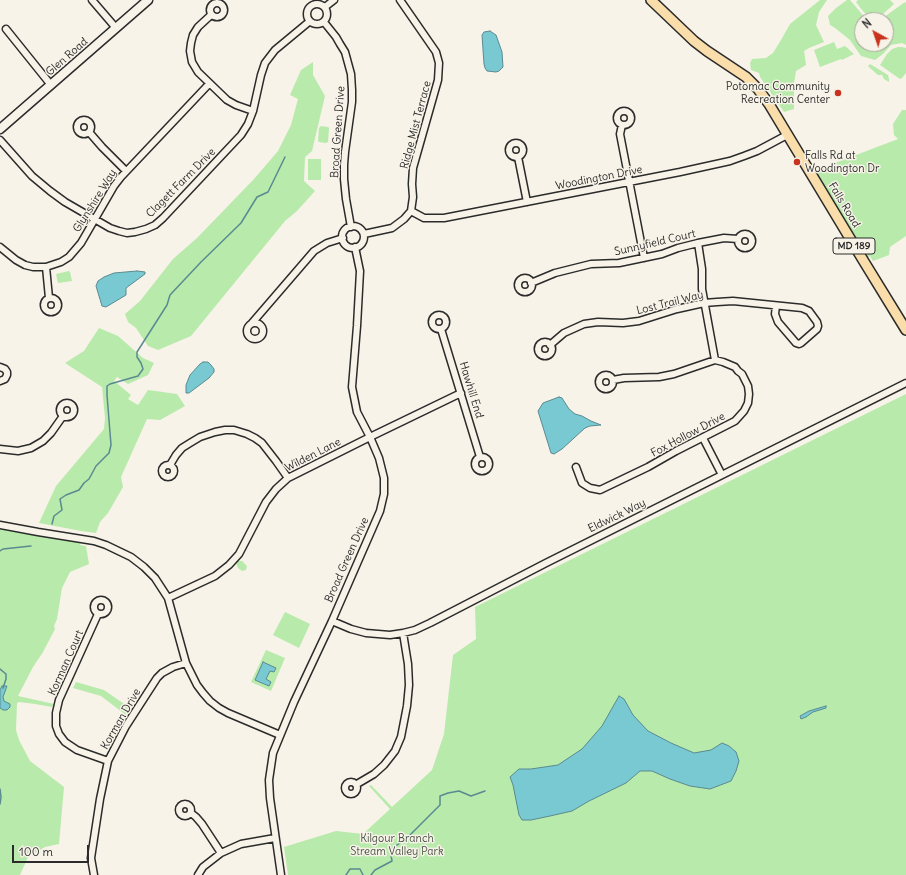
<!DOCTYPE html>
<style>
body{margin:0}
#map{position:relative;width:906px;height:875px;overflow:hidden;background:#f7f3e8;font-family:Delius,sans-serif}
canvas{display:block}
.north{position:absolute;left:854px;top:12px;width:40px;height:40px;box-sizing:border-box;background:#f7f3e8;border:1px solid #a5a39c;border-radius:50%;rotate:320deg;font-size:11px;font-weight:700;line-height:16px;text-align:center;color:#2b2b2b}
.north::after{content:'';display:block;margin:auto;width:14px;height:18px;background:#c8321e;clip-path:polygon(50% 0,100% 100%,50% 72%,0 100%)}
.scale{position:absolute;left:12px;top:845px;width:77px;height:18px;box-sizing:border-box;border:2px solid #2b2b2b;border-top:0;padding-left:5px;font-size:12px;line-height:14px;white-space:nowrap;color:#2b2b2b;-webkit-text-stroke:3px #f7f3e8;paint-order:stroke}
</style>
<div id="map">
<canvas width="906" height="875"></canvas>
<div class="north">N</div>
<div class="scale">100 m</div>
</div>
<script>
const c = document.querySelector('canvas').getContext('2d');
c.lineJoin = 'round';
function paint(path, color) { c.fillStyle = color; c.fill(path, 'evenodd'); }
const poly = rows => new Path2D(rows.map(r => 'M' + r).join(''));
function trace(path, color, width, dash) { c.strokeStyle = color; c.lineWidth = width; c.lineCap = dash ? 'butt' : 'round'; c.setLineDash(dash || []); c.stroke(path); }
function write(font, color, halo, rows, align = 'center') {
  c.font = font + ' Delius,sans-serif'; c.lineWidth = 3; c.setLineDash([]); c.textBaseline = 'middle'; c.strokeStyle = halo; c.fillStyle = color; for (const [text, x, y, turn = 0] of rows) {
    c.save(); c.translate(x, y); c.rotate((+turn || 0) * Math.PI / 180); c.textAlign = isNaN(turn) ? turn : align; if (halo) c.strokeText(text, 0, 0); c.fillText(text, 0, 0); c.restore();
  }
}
paint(poly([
 [820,0,827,0,819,12,816,25,824,42,809,48,804,51,806,65,796,71,794,83,794,109,784,112,760,77,759,73,751,70,750,63,752,59,766,58,773,53,781,40,790,24],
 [847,0,850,0,867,20,862,20,862,44,886,44,886,20,880,20,905,2,906,3,906,45,902,43,891,45,883,54,875,60,861,56,850,40,835,28,830,25,828,16,836,8],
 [858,0,890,0,894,4,883,14,877,17,872,17,867,15,862,10,856,2],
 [834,42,837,49,845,46,854,54,842,60,841,59,820,67,814,50],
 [898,47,902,47,906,48,906,73,902,78,900,79,880,65,887,54,892,49],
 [313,62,313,75,325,96,312,151,305,157,304,181,315,191,297,211,285,221,191,336,158,350,148,346,136,328,128,322,125,314,140,301,173,259,197,238,254,179,278,151,291,125,298,99,290,95,301,70],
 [870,64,888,75,889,79,889,82,884,79,882,75,878,75,870,68,868,66],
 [902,110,906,110,906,236,890,247,889,255,873,261,870,256,866,259,814,171,898,139,894,135,893,124],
 [321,126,328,127,329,128,328,142,326,143,319,142,318,141,319,128],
 [308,159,321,159,321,180,308,180],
 [69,271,70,272,72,281,58,283,56,274],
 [99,328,118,336,143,358,154,363,148,375,128,384,117,377,114,381,131,395,128,399,138,405,148,390,177,394,185,406,160,420,147,419,121,477,123,487,108,513,100,522,96,533,81,531,39,523,56,486,104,429,105,418,102,387,65,363,84,351],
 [906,394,906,875,288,875,284,847,336,831,363,834,390,809,369,786,371,785,392,807,432,770,444,734,453,655,476,639,475,607],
 [0,528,81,542,80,545,86,546,89,564,70,572,62,588,57,619,54,626,55,629,43,652,33,667,18,696,54,704,52,707,35,704,19,702,17,703,16,730,19,740,30,761,64,787,59,844,45,847,28,857,20,875,0,875],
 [238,561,242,561,247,566,246,570,242,571,238,568,236,563],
 [285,612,310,624,299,648,273,635],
 [266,650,285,658,271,691,251,682],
 [76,682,104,690,130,708,126,715,101,696,73,688]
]), '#b8eaab');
const water = poly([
 [490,31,496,35,502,52,503,67,499,71,496,72,487,71,485,68,484,64,482,35,484,32,490,31],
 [137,271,145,272,145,274,126,288,126,295,106,307,102,306,96,286,98,281,104,277,114,273,137,271],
 [203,362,208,362,211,365,214,369,214,372,209,378,189,393,186,393,186,385,190,375,200,364,203,362],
 [559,397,562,398,569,409,575,414,582,416,591,421,601,425,590,426,585,428,562,449,554,454,551,453,538,411,543,403,559,397],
 [263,662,276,668,274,672,270,671,266,679,271,682,269,686,255,680,263,662],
 [2,686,7,686,3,697,4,701,10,704,10,707,7,710,3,710,0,708,0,690,2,686],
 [619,696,624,699,633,715,648,731,671,743,694,753,711,750,722,743,729,746,736,752,739,761,736,771,731,781,710,789,690,786,670,779,652,771,640,771,626,783,589,801,572,811,550,816,531,820,522,820,519,815,513,785,510,777,519,769,531,769,558,765,582,749,602,726,619,696],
 [826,706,826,708,813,712,806,717,801,719,800,716,809,711,826,706]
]);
paint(water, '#79c9d3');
trace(water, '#5a8a90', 1);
trace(poly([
 [52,524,54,516,62,510,60,499,66,495,79,490,84,483,89,479,96,466,109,453,111,445,107,395,107,386,110,384,138,376,143,369,141,363,137,357,137,352,167,305,170,295,201,262,241,223,257,197,268,192,285,157],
 [0,551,3,549,31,546],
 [0,669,6,674,6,679,3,688],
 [0,789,1,797,0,804],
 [346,875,350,869,360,869,363,875],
 [371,875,375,870,392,861,390,850,407,838,440,805,440,796,448,793,459,791,471,796,485,791]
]), '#5a8a90', 1.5);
const minor = poly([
 [92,0,116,28],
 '210 10a7 7 0 1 1 14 0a7 7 0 1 1-14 0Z',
 '307 14a10 10 0 1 1 20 0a10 10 0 1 1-20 0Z',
 [325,7,334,0],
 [211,15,198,27,193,35,191,43,190,51,192,62,198,72,227,100,236,105,253,111],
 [324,22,336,37,340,44,345,52,351,74,352,90,352,102,345,152,344,165,344,179,346,199,351,227],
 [6,29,51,85],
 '617 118a7 7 0 1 1 14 0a7 7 0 1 1-14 0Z',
 '77 127a7 7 0 1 1 14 0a7 7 0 1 1-14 0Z',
 [622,125,620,134,644,258],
 [89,132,102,147,126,171],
 [0,140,32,176,50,191,65,202,110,228,119,231,127,233,135,232,146,229,155,225,163,218,241,135,248,124,253,111,261,75,265,63,275,50,310,21],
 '509 150a7 7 0 1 1 14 0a7 7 0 1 1-14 0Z',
 [518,157,527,202],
 [411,211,424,218,444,218,680,172,730,161,744,156,757,151,787,135],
 '342 237a11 11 0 1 1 22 0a11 11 0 1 1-22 0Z',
 '738 241a7 7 0 1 1 14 0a7 7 0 1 1-14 0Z',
 [364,234,392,228,404,219,411,211,413,197,412,184,413,168,438,80,439,63,436,52,400,0],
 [698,243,702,269,702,289,715,360],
 [0,247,16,260,25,265,33,267,46,267,61,262,69,257,81,243,114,186,121,177,209,84],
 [46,267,49,298],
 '518 285a7 7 0 1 1 14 0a7 7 0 1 1-14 0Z',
 [531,283,555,273,591,264,619,263,662,254,678,248,698,243,724,238,738,239],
 '44 305a7 7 0 1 1 14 0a7 7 0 1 1-14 0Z',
 '432 322a7 7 0 1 1 14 0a7 7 0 1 1-14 0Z',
 [252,323,314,251,327,243,343,238],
 '247 331a8 8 0 1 1 16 0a8 8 0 1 1-16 0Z',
 [441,329,480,457],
 '538 349a7 7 0 1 1 14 0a7 7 0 1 1-14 0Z',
 [550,345,564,333,584,324,598,322,623,323,639,321,677,309,704,303,717,302,733,301,802,308,809,311,817,322,818,326,817,329,801,343,799,344,796,343,778,322,775,314,776,306],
 [0,367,5,369,7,372,7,375,5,379,0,381],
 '599 382a7 7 0 1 1 14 0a7 7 0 1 1-14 0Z',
 '60 410a7 7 0 1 1 14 0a7 7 0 1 1-14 0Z',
 [703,438,722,475],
 [0,449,18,451,31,448,43,441,51,433,63,416],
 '475 464a7 7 0 1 1 14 0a7 7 0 1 1-14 0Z',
 '162 471a6 6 0 1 1 12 0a6 6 0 1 1-12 0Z',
 [170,465,176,455,182,448,190,443,200,437,215,432,225,430,234,430,247,434,255,438,262,443,276,461,288,478],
 [576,467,582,483,590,488,600,490,648,467,676,451,735,421,744,411,748,403,749,394,748,386,742,374,738,371,735,367,723,362,715,360,674,374,659,377,624,378,613,380],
 [0,525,38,532,94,541,106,545,131,557,144,567,155,578,168,598,186,663,197,685,203,693,210,701,219,708,228,713,280,735],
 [168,598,215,576,229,565,239,554,266,502,276,489,288,478,370,437,461,393],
 '94 607a7 7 0 1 1 14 0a7 7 0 1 1-14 0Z',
 [98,614,59,700,56,713,56,726,59,734,65,742,77,750,108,761],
 [332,621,351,629,366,633,390,635,403,633,415,630,430,623,546,563,906,383],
 '345 788a6 6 0 1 1 12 0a6 6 0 1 1-12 0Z',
 [357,784,374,774,384,765,395,751,401,737,407,706,409,685,408,664,403,633],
 '179 810a6 6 0 1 1 12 0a6 6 0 1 1-12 0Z',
 [191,813,196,817,202,824,221,853],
 [94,875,91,858,100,799,108,761,126,726,157,678,162,673,173,667,186,663],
 [198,875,203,867,221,853,241,844,275,838],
 [281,875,270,798,269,780,273,753,294,702,332,621,380,511,384,494,384,478,379,458,370,437,357,412,352,387,357,326,360,271,355,247]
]);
const secondary = poly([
 [0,129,148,0]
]);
const primary = poly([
 [651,0,694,41,707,51,746,77,758,89,769,104,863,260,906,330]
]);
trace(minor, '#2b2b2b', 9);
trace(secondary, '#2b2b2b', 11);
trace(primary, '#2b2b2b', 12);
trace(minor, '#f7f3e8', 6);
trace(secondary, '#f7f3e8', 8);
trace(primary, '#f9ddab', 9);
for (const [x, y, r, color] of [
 [838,93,4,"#c8321e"],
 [797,162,4,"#c8321e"]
]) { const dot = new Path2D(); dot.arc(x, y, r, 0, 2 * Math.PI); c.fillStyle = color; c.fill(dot); trace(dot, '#f7f3e8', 1.5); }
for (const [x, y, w] of [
 [854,246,42]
]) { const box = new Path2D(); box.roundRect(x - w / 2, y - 8, w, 16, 3); c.fillStyle = '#f7f3e8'; c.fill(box); trace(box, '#2b2b2b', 1); }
write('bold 10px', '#2b2b2b', null, [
 ["MD 189",854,246]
]);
write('11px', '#2b2b2b', '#f7f3e8', [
 ["Glen Road",67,57,-41],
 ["Ridge Mist Terrace",416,125,-75],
 ["Broad Green Drive",338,132,-86],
 ["Woodington Drive",599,178,-11],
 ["Clagett Farm Drive",181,183,-45],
 ["Glynshire Way",95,201,-58],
 ["Falls Road",844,205,59],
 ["Sunnyfield Court",655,243,-13],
 ["Lost Trail Way",670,303,-14],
 ["Hawhill End",471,390,73],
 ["Fox Hollow Drive",688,435,-28],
 ["Wilden Lane",313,455,-27],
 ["Eldwick Way",617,516,-26],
 ["Broad Green Drive",347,560,-66],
 ["Korman Court",66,663,-66],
 ["Korman Drive",121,719,-60]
]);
write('11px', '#2b2b2b', '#f7f3e8', [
 ["Potomac Community",830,87],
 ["Recreation Center",830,100],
 ["Falls Rd at",805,156,"left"],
 ["Woodington Dr",805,169,"left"]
], 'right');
write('11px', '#475145', '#f7f3e8', [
 ["Kilgour Branch",397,839],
 ["Stream Valley Park",397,852]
]);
</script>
